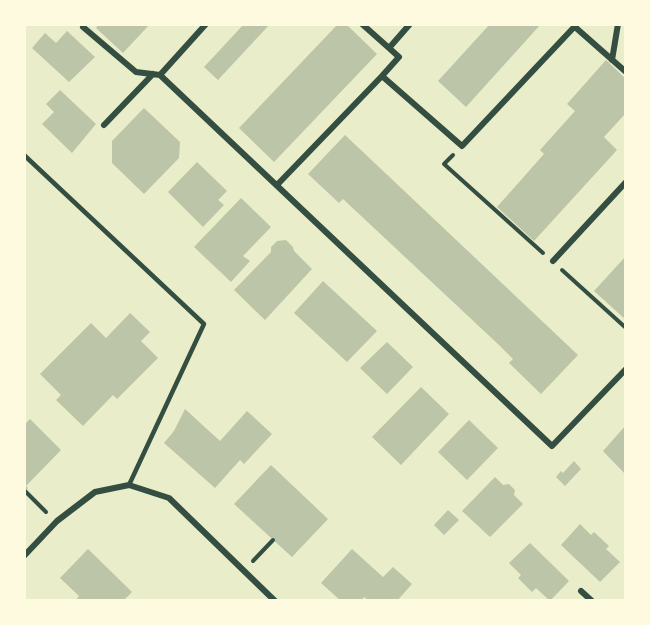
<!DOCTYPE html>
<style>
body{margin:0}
#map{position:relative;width:650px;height:625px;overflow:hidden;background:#e9edc9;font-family:Jost,sans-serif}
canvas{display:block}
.frame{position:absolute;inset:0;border:26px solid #fefae0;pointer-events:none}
</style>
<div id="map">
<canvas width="650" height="625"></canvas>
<div class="frame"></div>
</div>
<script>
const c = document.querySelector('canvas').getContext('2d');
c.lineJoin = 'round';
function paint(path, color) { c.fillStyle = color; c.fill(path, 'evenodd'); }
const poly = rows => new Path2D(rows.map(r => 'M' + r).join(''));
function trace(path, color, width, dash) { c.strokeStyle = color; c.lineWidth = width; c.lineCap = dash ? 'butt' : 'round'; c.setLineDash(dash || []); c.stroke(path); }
paint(poly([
 [99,24,150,24,123,53,96,28],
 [244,24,270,24,218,80,204,67],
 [338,24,346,24,377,54,274,162,239,128],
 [490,24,541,24,466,107,438,81],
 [67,31,95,57,69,82,32,48,45,33,56,43],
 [606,60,626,79,626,113,604,137,617,150,534,241,497,207,544,154,540,150,575,111,567,104],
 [60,90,96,124,72,153,42,124,54,112,46,104],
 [144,108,180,142,179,158,144,194,112,163,112,141],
 [345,135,578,355,541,394,509,363,513,359,499,345,343,199,339,203,308,174],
 [197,162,227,191,218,200,224,205,203,227,168,192],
 [241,198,271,227,243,256,250,261,231,282,194,247],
 [286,240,293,247,294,251,312,269,265,320,234,290,271,252,271,247,277,241],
 [626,256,626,320,594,291],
 [323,281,377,331,347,362,294,313],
 [130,313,150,332,141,341,158,358,117,399,113,395,83,426,56,400,61,395,40,374,91,323,106,338],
 [387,342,413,367,387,394,360,368],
 [421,387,449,414,401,465,372,437],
 [185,409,220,441,247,411,272,434,244,464,240,460,215,488,164,443,174,431],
 [30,419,61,450,26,486,28,488,24,492,24,425],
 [469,420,498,448,467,480,438,452],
 [626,425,626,475,603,451],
 [574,461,581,469,565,486,556,477,561,471,563,473],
 [271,465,328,519,292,557,234,504],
 [495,477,503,485,509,484,515,490,514,495,523,504,490,537,462,511],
 [448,510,459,520,444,535,434,525],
 [580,524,591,535,594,532,609,546,606,549,620,562,600,582,561,545],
 [530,543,569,581,550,601,536,588,532,592,518,578,521,575,509,563],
 [88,549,132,592,123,601,75,601,79,596,60,578],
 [352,549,383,577,393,567,412,584,397,601,369,601,364,597,361,601,341,601,321,583]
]), '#bcc5a7');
trace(poly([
 [453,155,444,164,543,253],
 [562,270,626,328],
 [25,491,46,512],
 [253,561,273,540]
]), '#344e41', 4);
trace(poly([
 [24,155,204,324,129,485]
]), '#344e41', 4.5);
trace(poly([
 [206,24,160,75,552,446,626,369],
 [362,24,389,48],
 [83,27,136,72,160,75],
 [575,27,626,72],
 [612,60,618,24],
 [382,76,399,57,389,48,410,24],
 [104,125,153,74],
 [277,185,382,76,462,146,577,24],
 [553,261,626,182],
 [24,556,57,521,95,492,129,485,169,498,275,601],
 [581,591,592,601]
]), '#344e41', 6);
</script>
